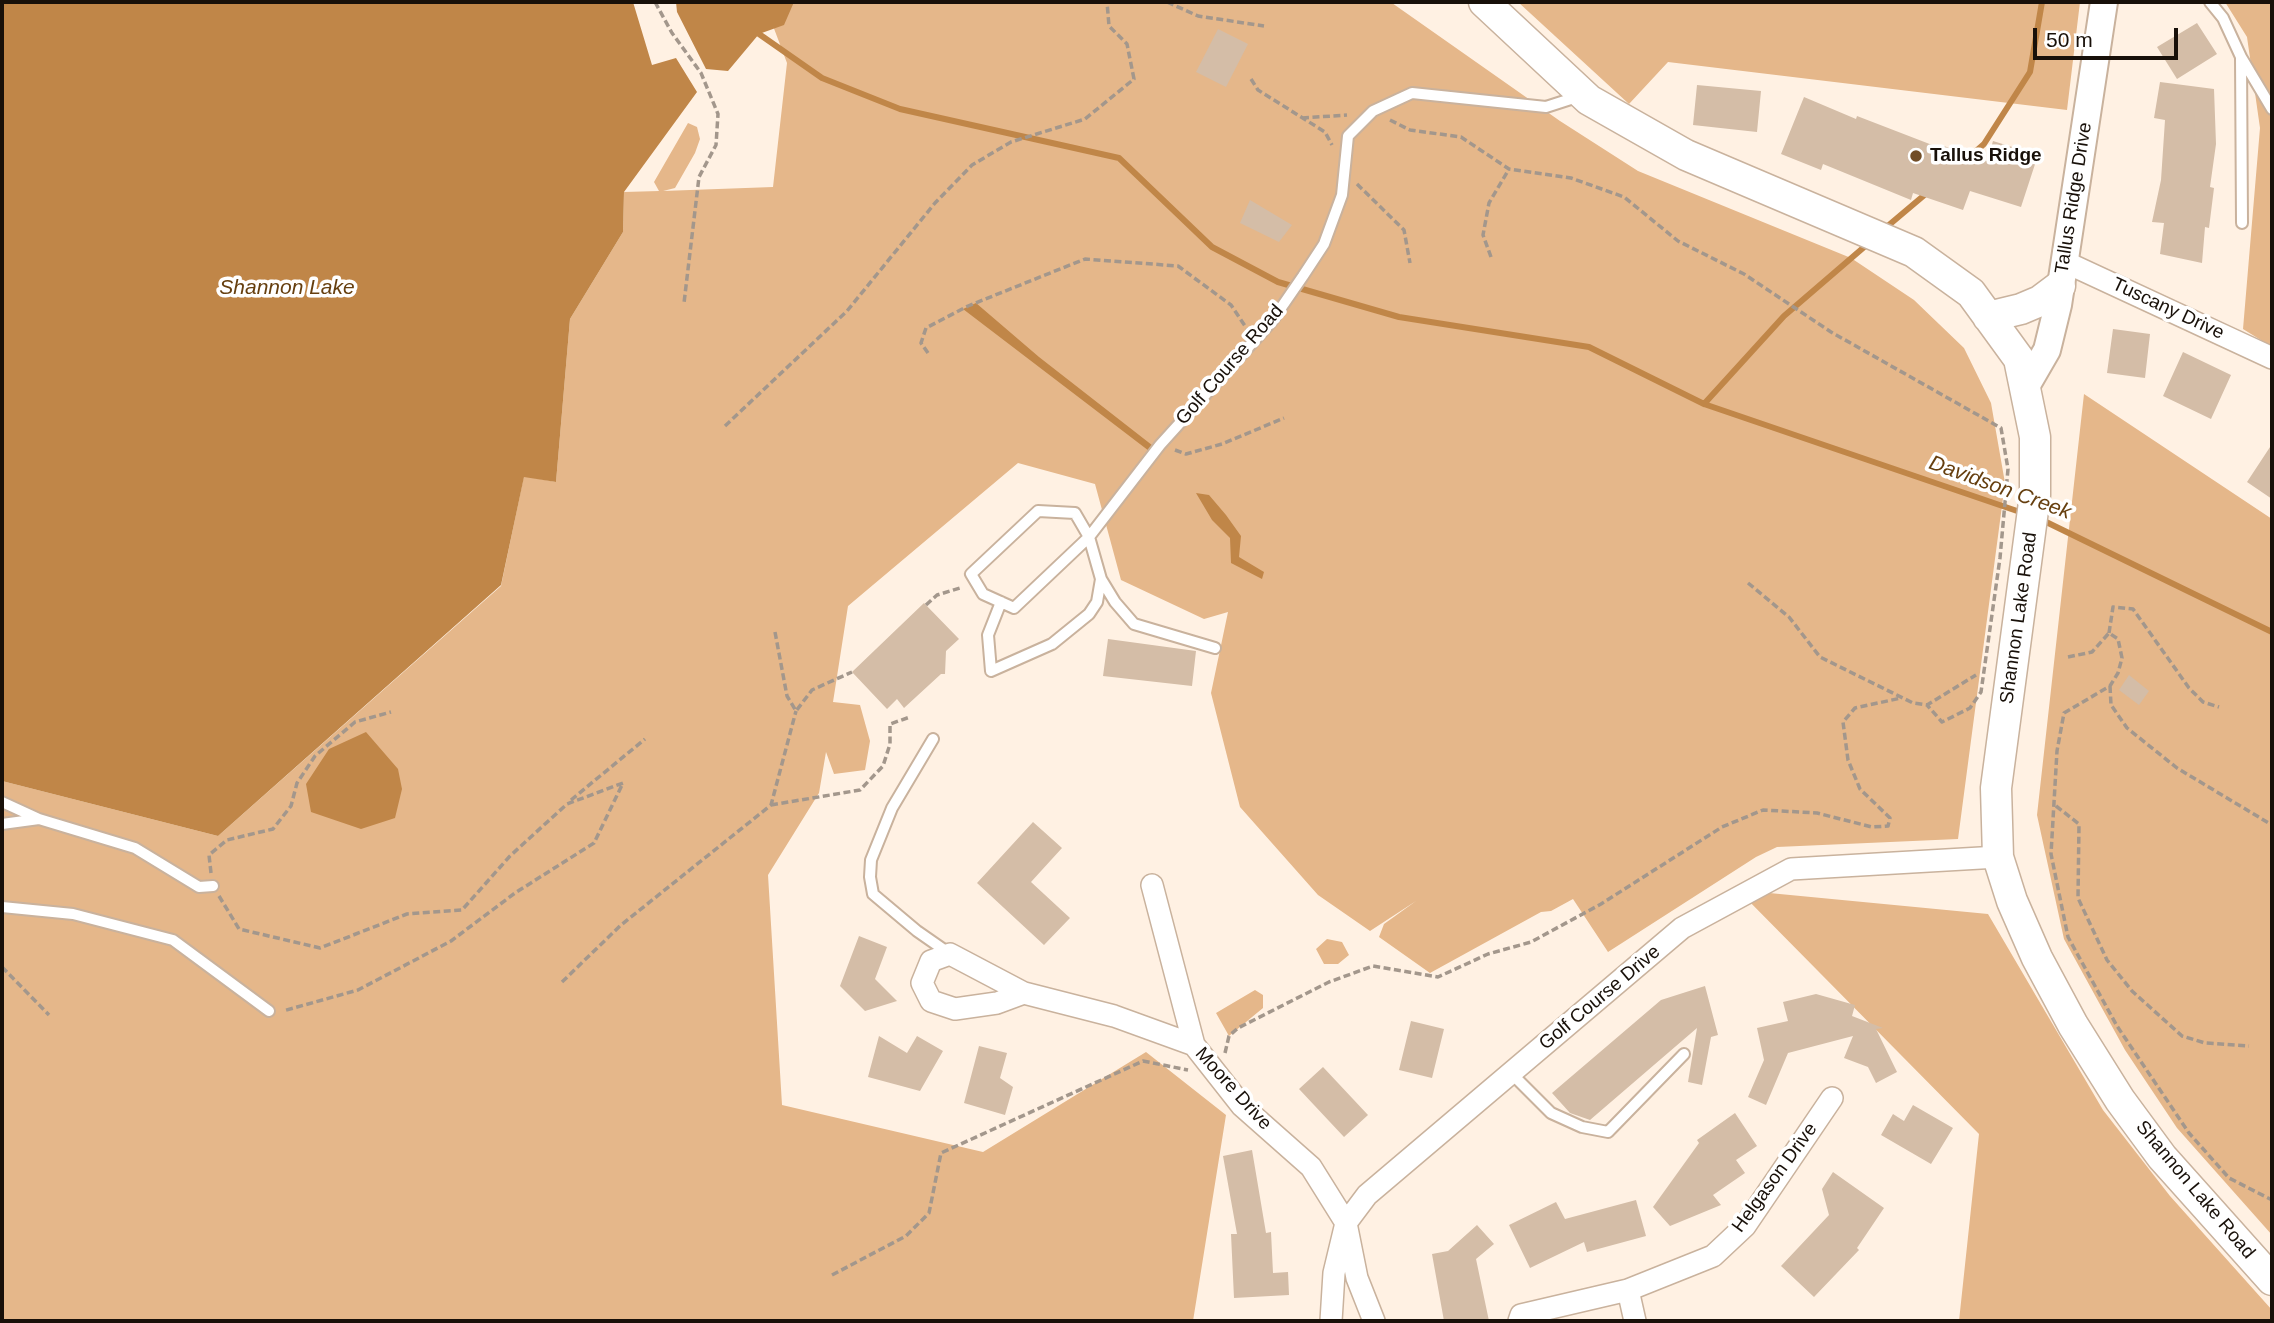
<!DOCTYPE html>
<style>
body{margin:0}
#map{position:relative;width:2274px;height:1323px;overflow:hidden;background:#fff1e3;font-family:Arial,sans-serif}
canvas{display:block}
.frame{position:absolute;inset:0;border:4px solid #181009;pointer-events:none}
.scale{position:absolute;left:2033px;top:28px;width:145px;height:32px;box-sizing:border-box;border:4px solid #181009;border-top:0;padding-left:9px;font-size:21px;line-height:24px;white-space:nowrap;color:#181009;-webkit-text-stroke:5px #fff;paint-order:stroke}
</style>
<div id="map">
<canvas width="2274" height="1323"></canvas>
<div class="frame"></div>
<div class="scale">50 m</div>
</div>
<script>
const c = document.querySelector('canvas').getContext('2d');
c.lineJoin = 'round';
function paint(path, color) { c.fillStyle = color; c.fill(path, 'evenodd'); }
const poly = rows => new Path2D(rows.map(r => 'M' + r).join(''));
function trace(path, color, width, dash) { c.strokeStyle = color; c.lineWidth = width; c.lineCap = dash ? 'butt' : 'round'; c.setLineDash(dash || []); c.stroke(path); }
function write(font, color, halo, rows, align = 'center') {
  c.font = font + ' Arial,sans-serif'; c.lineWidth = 7; c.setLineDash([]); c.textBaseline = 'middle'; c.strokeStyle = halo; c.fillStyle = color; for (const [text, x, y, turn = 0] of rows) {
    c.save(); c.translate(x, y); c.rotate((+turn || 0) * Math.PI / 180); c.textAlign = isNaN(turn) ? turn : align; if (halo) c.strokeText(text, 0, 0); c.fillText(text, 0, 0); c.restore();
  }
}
paint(poly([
 [764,2,1392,3,1560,121,1638,171,1851,258,1914,300,1964,348,1991,403,2005,483,1958,839,1777,847,1756,857,1608,952,1573,899,1551,911,1541,912,1430,973,1379,937,1384,924,1416,901,1370,931,1318,895,1240,807,1211,693,1228,612,1204,619,1121,580,1095,484,1018,463,848,606,833,702,860,705,870,741,865,770,834,774,826,752,819,793,768,875,782,1105,983,1152,1146,1052,1226,1115,1193,1321,2,1321,2,781,218,836,501,586,524,476,556,482,570,319,623,232,624,192,659,191,654,182,688,123,697,127,700,139,695,153,675,188,663,191,773,187,787,63],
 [1518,2,2080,2,2067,110,1668,62,1629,104],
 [2225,2,2272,2,2272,347,2243,329,2260,128,2247,37],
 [2084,394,2272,519,2272,1235,2177,1128,2125,1050,2064,939,2037,815],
 [1738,890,1988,914,2103,1110,2170,1196,2272,1310,2272,1321,1959,1321,1979,1134],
 [1327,939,1342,942,1349,955,1338,964,1324,964,1316,949],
 [1255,990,1263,995,1263,1008,1229,1036,1216,1013]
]), '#e5b78a');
paint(poly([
 [2,2,633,2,652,65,676,58,697,92,624,192,623,232,570,319,556,482,524,477,501,585,218,836,2,781],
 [676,2,794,2,784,25,759,34,728,71,706,69,677,12],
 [976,303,1039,357,1157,449,1153,454,963,309],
 [1196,493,1209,495,1226,515,1241,536,1239,557,1264,572,1262,579,1231,563,1230,538,1212,520],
 [366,732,398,769,402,789,395,818,361,829,311,812,306,784,329,749]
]), '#c08648');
trace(poly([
 [759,34,822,78,900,109,1119,158,1212,247,1278,282,1399,317,1589,347,1704,404,2023,513],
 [1966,160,1984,144,2030,72,2042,2],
 [1883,230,1928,192],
 [1704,404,1784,316,1870,242],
 [2040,519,2272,632]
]), '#c08648', 6);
paint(poly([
 [2197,23,2217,54,2177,79,2157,47],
 [1218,29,1248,44,1226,87,1196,72],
 [2160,82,2214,89,2216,144,2210,187,2214,188,2209,228,2205,227,2202,263,2160,254,2164,223,2152,222,2161,180,2165,120,2154,118],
 [1697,85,1761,91,1757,132,1693,125],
 [1804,97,1856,119,1857,116,1940,148,1941,145,1987,161,1993,141,2038,155,2021,207,1970,191,1963,210,1913,193,1911,200,1823,164,1821,170,1781,154],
 [1250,200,1292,225,1279,242,1240,223],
 [2113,329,2150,334,2145,378,2107,373],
 [2183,352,2231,375,2211,419,2163,396],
 [2272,444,2272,499,2247,482],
 [924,603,959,639,946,651,945,674,941,674,904,708,897,699,887,709,852,672],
 [1108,639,1196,651,1192,686,1103,676],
 [2129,675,2149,691,2139,705,2119,690],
 [1033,822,1062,848,1031,882,1070,918,1044,945,977,883],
 [859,936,887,947,875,979,897,1001,865,1011,840,986],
 [1705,986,1718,1035,1711,1037,1702,1085,1688,1082,1697,1028,1590,1120,1570,1113,1552,1093,1661,1000],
 [1816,994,1855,1005,1852,1016,1883,1028,1876,1029,1897,1072,1876,1083,1868,1067,1844,1058,1853,1036,1788,1053,1766,1105,1748,1097,1764,1060,1757,1028,1788,1021,1783,1002],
 [1411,1021,1444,1029,1432,1078,1399,1070],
 [879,1036,907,1053,917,1036,943,1051,920,1091,868,1077],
 [979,1046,1007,1053,1000,1078,1013,1087,1005,1115,964,1103],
 [1323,1067,1368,1115,1344,1137,1299,1089],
 [1913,1105,1953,1128,1931,1164,1881,1135,1893,1114,1904,1121],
 [1735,1113,1757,1146,1736,1160,1745,1173,1713,1195,1721,1205,1670,1226,1653,1207,1699,1143,1697,1140],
 [1252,1150,1266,1233,1271,1232,1273,1273,1288,1272,1289,1295,1234,1298,1231,1234,1237,1234,1223,1156],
 [1833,1172,1884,1208,1857,1248,1859,1250,1814,1297,1781,1266,1829,1215,1822,1189],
 [1636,1200,1646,1236,1587,1252,1584,1242,1530,1268,1509,1225,1556,1202,1565,1219],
 [1477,1225,1494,1244,1476,1259,1489,1321,1444,1321,1432,1254,1448,1251]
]), '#d4bda7');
const service = poly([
 [2210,2,2223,18,2241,57,2242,223],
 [2241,57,2272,109],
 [1001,602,988,635,991,671,1052,644,1089,614,1097,602,1101,579],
 [1215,648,1134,624,1115,602,1101,579,1089,537,1075,513,1038,511,971,574,983,594,1014,608,1089,537,1160,445,1272,321,1303,276,1324,244,1342,195,1348,136,1373,111,1412,93,1546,107,1580,96],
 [933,739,892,808,871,860,870,877,873,894,917,931,950,954],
 [2,802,39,819,135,848,199,887,213,886],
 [2,824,39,819],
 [2,907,73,914,173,940,269,1011],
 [1511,1073,1551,1113,1582,1127,1608,1132,1684,1054]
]);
const minor = poly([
 [2063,261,2272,358],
 [1152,885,1194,1045],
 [1024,993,997,1003,955,1009,931,1001,922,983,931,961,950,954,1024,993,1114,1016,1194,1045,1242,1106,1311,1167,1346,1223,1357,1278,1374,1321],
 [1628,1290,1635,1321],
 [1331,1321,1334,1273,1346,1223,1367,1195,1682,928,1791,869,1998,857],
 [1519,1321,1521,1315,1628,1290,1713,1256,1745,1226,1832,1098]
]);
const tertiary = poly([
 [2025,388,2047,350,2058,305,2104,2]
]);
const secondary = poly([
 [1484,2,1589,100,1686,155,1914,252,1971,293,2019,359,2035,437,2035,495,1996,788,1998,857,2012,901,2037,958,2073,1025,2120,1100,2162,1157,2272,1280],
 [1988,317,2021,309,2040,301,2060,286]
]);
trace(service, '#c9b29d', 14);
trace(minor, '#c9b29d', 24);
trace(tertiary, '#c9b29d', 30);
trace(secondary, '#c9b29d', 33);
trace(poly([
 [655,2,672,33,701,73,718,114,716,145,699,177,684,303],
 [1167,2,1198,16,1264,26],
 [1251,79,1258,90,1325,132,1332,145],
 [1302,118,1347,115],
 [1390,120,1410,130,1461,137,1509,169,1571,178,1624,197,1678,241,1744,274,1831,332,2001,428,2008,469,2000,558,1981,692,1970,708,1942,722,1927,705],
 [1357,184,1404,230,1410,263],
 [1491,257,1483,235,1489,203,1509,169],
 [928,353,921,343,926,328,968,306,1085,259,1178,266,1231,305,1247,329],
 [725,426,847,311,935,203,972,165,1011,142,1085,119,1134,79,1127,44,1109,26,1107,2],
 [1175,450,1186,454,1222,444,1284,418],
 [1748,583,1789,617,1820,657,1913,703,1927,705,1976,675],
 [926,605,937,595,960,588],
 [775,632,787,696,796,711,812,690,852,672],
 [2109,633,2113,607,2133,609,2189,688,2203,702,2219,707],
 [2068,657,2092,652,2109,633,2118,639,2122,658,2118,673,2110,686,2064,713,2057,751,2051,854,2068,937,2117,1026,2189,1133,2229,1178,2272,1200],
 [2110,686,2111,705,2127,728,2177,768,2272,825],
 [571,800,645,739],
 [771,805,860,790,883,766,890,744,890,724,910,717],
 [2056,806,2079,824,2078,898,2107,960,2132,991,2182,1036,2205,1043,2249,1046],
 [211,873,209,855,227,840,273,829,291,806,297,783,315,756,355,722,391,712],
 [219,896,239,929,320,948,407,914,462,910,510,856,567,804,623,783,594,843,515,893,451,941,358,990,283,1011],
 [2,967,49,1015],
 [562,982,621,925,771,805,796,711],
 [1225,1053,1229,1036,1238,1028,1329,982,1373,966,1438,977,1488,954,1531,942,1601,904,1722,827,1763,810,1817,813,1872,827,1888,826,1890,818,1860,789,1848,760,1843,722,1855,708,1901,698],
 [832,1275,906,1236,929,1213,941,1153,1143,1061,1188,1070]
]), '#a3978c', 3.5, [7, 3.5]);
trace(service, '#fff', 10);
trace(minor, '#fff', 21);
trace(tertiary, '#fff', 26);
trace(secondary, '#fff', 30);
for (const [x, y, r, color] of [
 [1916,156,7,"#714d27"]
]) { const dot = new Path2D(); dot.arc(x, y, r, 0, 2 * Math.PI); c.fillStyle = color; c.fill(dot); trace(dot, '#fff', 2.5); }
write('bold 19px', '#181009', '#fff', [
 ["Tallus Ridge",1930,156]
], 'left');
write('19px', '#181009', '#fff', [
 ["Tallus Ridge Drive",2074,198,-81],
 ["Tuscany Drive",2168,309,25],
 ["Golf Course Road",1230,365,-49],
 ["Shannon Lake Road",2019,618,-82],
 ["Golf Course Drive",1600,998,-40],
 ["Moore Drive",1233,1089,48],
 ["Helgason Drive",1775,1178,-54],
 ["Shannon Lake Road",2195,1190,50]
]);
write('italic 21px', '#663f0f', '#fff', [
 ["Shannon Lake",287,288],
 ["Davidson Creek",2000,488,20]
]);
</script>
